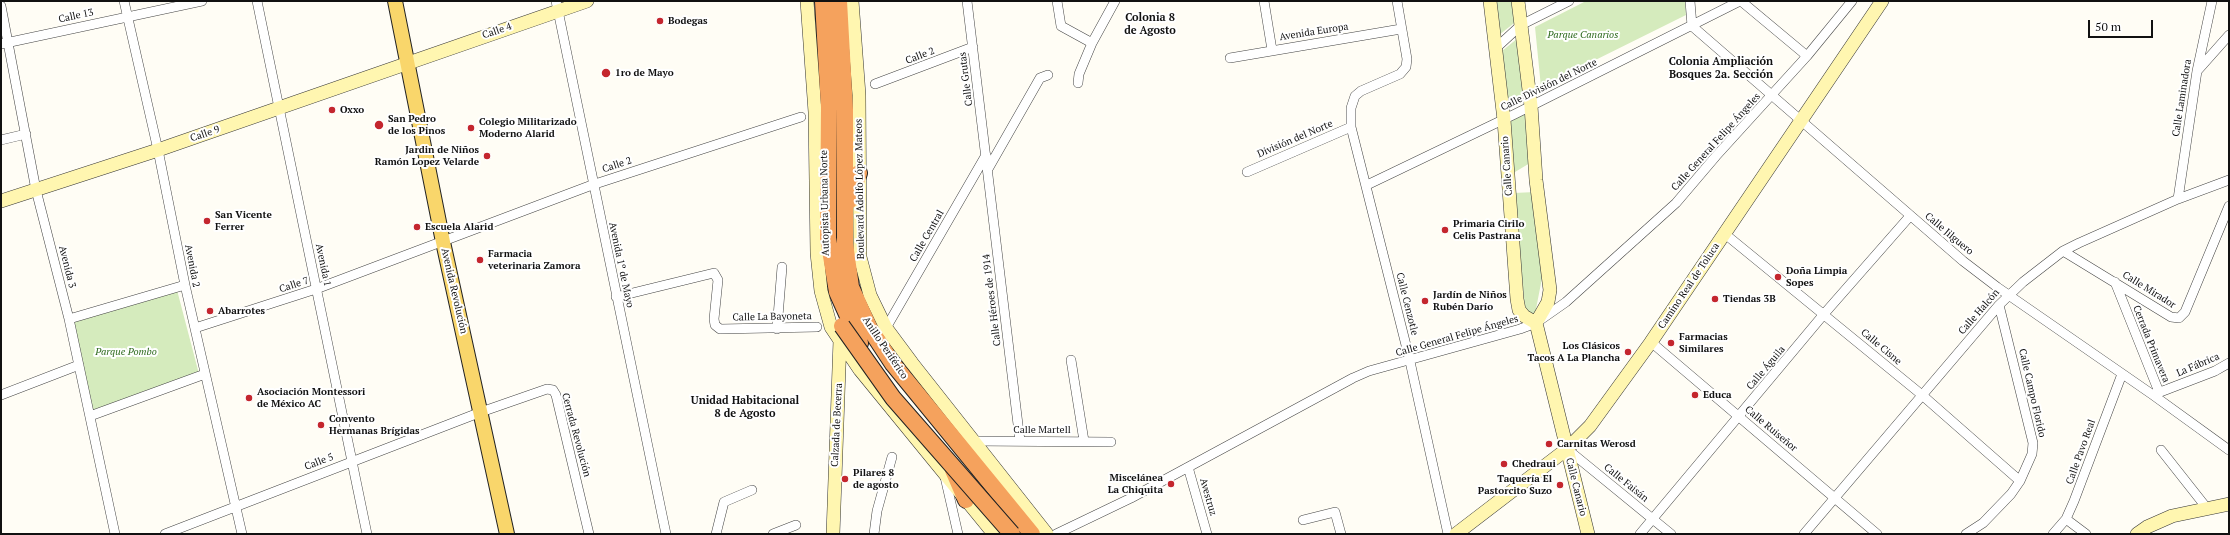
<!DOCTYPE html>
<meta charset="utf-8">
<style>
body{margin:0}
#map{position:relative;width:2230px;height:535px;overflow:hidden;background:#fffdf5;font-family:"PT Serif",serif}
canvas{display:block}
.frame{position:absolute;inset:0;border:2px solid #111;pointer-events:none}
.scale{position:absolute;left:2088px;top:20px;width:65px;height:18px;box-sizing:border-box;border:2px solid #111;border-top:0;padding-left:5px;font-size:12px;line-height:14px;white-space:nowrap;color:#111;-webkit-text-stroke:3px #fff;paint-order:stroke}
</style>
<div id="map">
<canvas width="2230" height="535"></canvas>
<div class="frame"></div>
<div class="scale">50 m</div>
</div>
<script>
const c = document.querySelector('canvas').getContext('2d');
c.lineJoin = 'round';
function paint(path, color) { c.fillStyle = color; c.fill(path, 'evenodd'); }
const poly = rows => new Path2D(rows.map(r => 'M' + r).join(''));
function trace(path, color, width, dash) { c.strokeStyle = color; c.lineWidth = width; c.lineCap = dash ? 'butt' : 'round'; c.setLineDash(dash || []); c.stroke(path); }
function write(font, color, halo, rows, align = 'center') {
  c.font = font + ' "PT Serif",serif'; c.lineWidth = 4; c.setLineDash([]); c.textBaseline = 'middle'; c.strokeStyle = halo; c.fillStyle = color; for (const [text, x, y, turn = 0] of rows) {
    c.save(); c.translate(x, y); c.rotate((+turn || 0) * Math.PI / 180); c.textAlign = isNaN(turn) ? turn : align; if (halo) c.strokeText(text, 0, 0); c.fillText(text, 0, 0); c.restore();
  }
}
paint(poly([
 [1495,1,1516,1,1518,20,1499,35],
 [1586,1,1685,1,1686,15,1541,87,1535,27],
 [1518,38,1526,94,1506,103,1502,51],
 [1526,113,1530,163,1515,172,1512,170,1509,121],
 [1535,192,1543,273,1535,314,1532,315,1525,309,1514,193],
 [177,290,199,374,92,412,73,322]
]), '#d5ebbd');
const street = poly([
 [124,1,158,150,185,285,242,534],
 [257,1,367,534],
 [556,1,666,534],
 [967,1,1020,441],
 [1057,1,1061,26,1092,43],
 [1264,1,1272,50],
 [1397,1,1407,59,1406,67,1400,74,1361,91,1355,96,1351,108,1351,127,1409,357,1448,534],
 [1690,1,1692,26,1963,261,1997,287,2153,395,2229,450],
 [1741,1,1807,56],
 [1,6,36,190,69,319,115,534],
 [1,44,202,1],
 [1496,48,1521,25,1569,1],
 [1230,58,1401,29],
 [2198,70,2229,35],
 [1078,83,1079,74,1092,43,1115,1],
 [875,84,973,47],
 [1,140,26,134],
 [988,169,1040,78,1048,75],
 [1247,172,1351,127],
 [1367,185,1515,114,1740,1],
 [2178,199,2197,71,2212,1],
 [1725,234,1922,395,2020,481],
 [2063,251,2171,317,2179,318,2185,312,2229,206],
 [2115,282,2159,392],
 [616,297,714,273,718,280,714,319,715,325,720,329,817,327],
 [69,319,185,285],
 [195,328,316,289,592,185,801,117],
 [886,328,986,155],
 [777,329,782,267],
 [1651,342,1877,534],
 [1071,360,1084,441],
 [2155,394,2215,371,2229,363],
 [1,395,79,365],
 [90,416,205,374],
 [973,441,1111,442],
 [1567,449,1671,534],
 [2161,450,2206,507],
 [1188,467,1207,534],
 [945,477,958,534],
 [2066,519,2086,534],
 [1303,520,1335,512,1341,534],
 [165,534,481,412,547,389,553,390,556,395,589,534],
 [716,534,724,502,752,490],
 [773,534,796,525],
 [874,534,877,511,892,457],
 [1056,534,1131,498,1353,378,1369,371,1520,329,1536,323,1566,302,1676,203,1716,156,1807,56,1852,1],
 [1640,534,1824,314,1910,216],
 [1804,534,1999,305,2023,282,2063,251,2079,243,2178,199,2229,180],
 [1966,534,1983,523,2011,494,2020,481,2032,454,2033,443,1999,305],
 [2053,534,2066,519,2074,501,2122,374]
]);
const secondary = poly([
 [807,1,815,112,817,253,821,291,831,327,860,370,994,534],
 [852,1,859,95,860,257,870,295,886,328,912,363,1047,534],
 [1490,1,1504,120,1517,299,1519,310,1524,316,1536,323,1588,534],
 [1518,1,1531,106,1536,180,1550,290,1548,302,1536,323],
 [1,201,158,150,587,1],
 [833,534,840,340],
 [1456,534,1567,449,1590,426,1651,342,1882,1],
 [2137,534,2147,527,2172,516,2229,504]
]);
const primary = poly([
 [395,1,443,242,507,534]
]);
const highway = poly([
 [823,1,829,107,828,238,837,292,860,343],
 [839,1,845,110,845,243,851,287,870,329,893,364,1032,534],
 [849,201,859,173],
 [953,470,966,500]
]);
trace(street, '#444', 10);
trace(secondary, '#333', 14);
trace(primary, '#222', 16);
trace(highway, '#222', 18);
trace(street, '#fff', 9);
trace(secondary, '#fff6b0', 13);
trace(primary, '#f9d66b', 14);
trace(highway, '#f5a25d', 16);
const highwayBridge = poly([
 [842,326,893,398,1012,534]
]);
trace(highwayBridge, '#222', 18, []);
trace(highwayBridge, '#f5a25d', 16);
for (const [x, y, r, color] of [
 [660,21,4,"#c4262e"],
 [606,73,5,"#c4262e"],
 [332,110,4,"#c4262e"],
 [379,125,5,"#c4262e"],
 [471,128,4,"#c4262e"],
 [487,156,4,"#c4262e"],
 [207,221,4,"#c4262e"],
 [417,227,4,"#c4262e"],
 [1445,230,4,"#c4262e"],
 [480,260,4,"#c4262e"],
 [1778,277,4,"#c4262e"],
 [1715,299,4,"#c4262e"],
 [1425,301,4,"#c4262e"],
 [210,311,4,"#c4262e"],
 [1671,343,4,"#c4262e"],
 [1628,352,4,"#c4262e"],
 [1695,395,4,"#c4262e"],
 [249,398,4,"#c4262e"],
 [321,425,4,"#c4262e"],
 [1549,444,4,"#c4262e"],
 [1504,464,4,"#c4262e"],
 [845,479,4,"#c4262e"],
 [1171,484,4,"#c4262e"],
 [1560,485,4,"#c4262e"]
]) { const dot = new Path2D(); dot.arc(x, y, r, 0, 2 * Math.PI); c.fillStyle = color; c.fill(dot); trace(dot, '#fff', 1.5); }
write('10px', '#111', '#fff', [
 ["Calle 13",76,16,-12],
 ["Calle 4",497,31,-19],
 ["Avenida Europa",1314,32,-9],
 ["Calle 2",920,56,-21],
 ["Calle Grutas",966,79,-97],
 ["Calle División del Norte",1549,85,-26],
 ["Calle Laminadora",2182,98,-81],
 ["Calle 9",205,134,-19],
 ["División del Norte",1295,139,-23],
 ["Calle General Felipe Ángeles",1716,142,-48],
 ["Calle 2",617,165,-18],
 ["Calle Canario",1507,166,-94],
 ["Boulevard Adolfo López Mateos",860,189,-91],
 ["Autopista Urbana Norte",825,203,-91],
 ["Calle Jilguero",1949,234,40],
 ["Calle Central",927,236,-60],
 ["Avenida 1",323,265,78],
 ["Avenida 1º de Mayo",621,265,78],
 ["Avenida 2",192,266,79],
 ["Avenida 3",67,267,76],
 ["Calle 7",294,285,-18],
 ["Camino Real de Toluca",1689,286,-56],
 ["Calle Mirador",2149,290,32],
 ["Avenida Revolución",454,291,77],
 ["Calle Héroes de 1914",992,300,-97],
 ["Calle Cenzotle",1407,304,76],
 ["Calle Halcón",1979,312,-49],
 ["Calle La Bayoneta",772,317,-1],
 ["Calle General Felipe Ángeles",1457,336,-16],
 ["Cerrada Primavera",2151,344,68],
 ["Calle Cisne",1881,347,40],
 ["Anillo Periférico",885,348,56],
 ["La Fábrica",2198,365,-23],
 ["Calle Águila",1766,368,-50],
 ["Calle Campo Florido",2032,393,77],
 ["Calzada de Becerra",837,425,-87],
 ["Calle Ruiseñor",1771,429,40],
 ["Calle Martell",1042,430],
 ["Cerrada Revolución",576,435,75],
 ["Calle Pavo Real",2081,452,-70],
 ["Calle 5",319,462,-21],
 ["Calle Faisán",1626,483,39],
 ["Calle Canario",1576,487,76],
 ["Avestruz",1208,497,74]
]);
write('bold 10px', '#111', '#fff', [
 ["Bodegas",668,21],
 ["1ro de Mayo",615,73],
 ["Oxxo",340,110],
 ["San Pedro",388,119],
 ["de los Pinos",388,131],
 ["Colegio Militarizado",479,122],
 ["Moderno Alarid",479,134],
 ["Jardin de Niños",479,150,"right"],
 ["Ramón Lopez Velarde",479,162,"right"],
 ["San Vicente",215,215],
 ["Ferrer",215,227],
 ["Primaria Cirilo",1453,224],
 ["Celis Pastrana",1453,236],
 ["Escuela Alarid",425,227],
 ["Farmacia",488,254],
 ["veterinaria Zamora",488,266],
 ["Doña Limpia",1786,271],
 ["Sopes",1786,283],
 ["Jardín de Niños",1433,295],
 ["Rubén Darío",1433,307],
 ["Tiendas 3B",1723,299],
 ["Abarrotes",218,311],
 ["Farmacias",1679,337],
 ["Similares",1679,349],
 ["Los Clásicos",1620,346,"right"],
 ["Tacos A La Plancha",1620,358,"right"],
 ["Asociación Montessori",257,392],
 ["de México AC",257,404],
 ["Educa",1703,395],
 ["Convento",329,419],
 ["Hermanas Brígidas",329,431],
 ["Carnitas Werosd",1557,444],
 ["Chedraui",1512,464],
 ["Pilares 8",853,473],
 ["de agosto",853,485],
 ["Miscelánea",1163,478,"right"],
 ["La Chiquita",1163,490,"right"],
 ["Taquería El",1552,479,"right"],
 ["Pastorcito Suzo",1552,491,"right"]
], 'left');
write('italic 10px', '#2f6b1f', '#fff', [
 ["Parque Canarios",1583,35],
 ["Parque Pombo",126,352]
]);
write('bold 11px', '#111', '#fff', [
 ["Colonia 8",1150,18],
 ["de Agosto",1150,31],
 ["Colonia Ampliación",1721,62],
 ["Bosques 2a. Sección",1721,75],
 ["Unidad Habitacional",745,401],
 ["8 de Agosto",745,414]
]);
</script>
